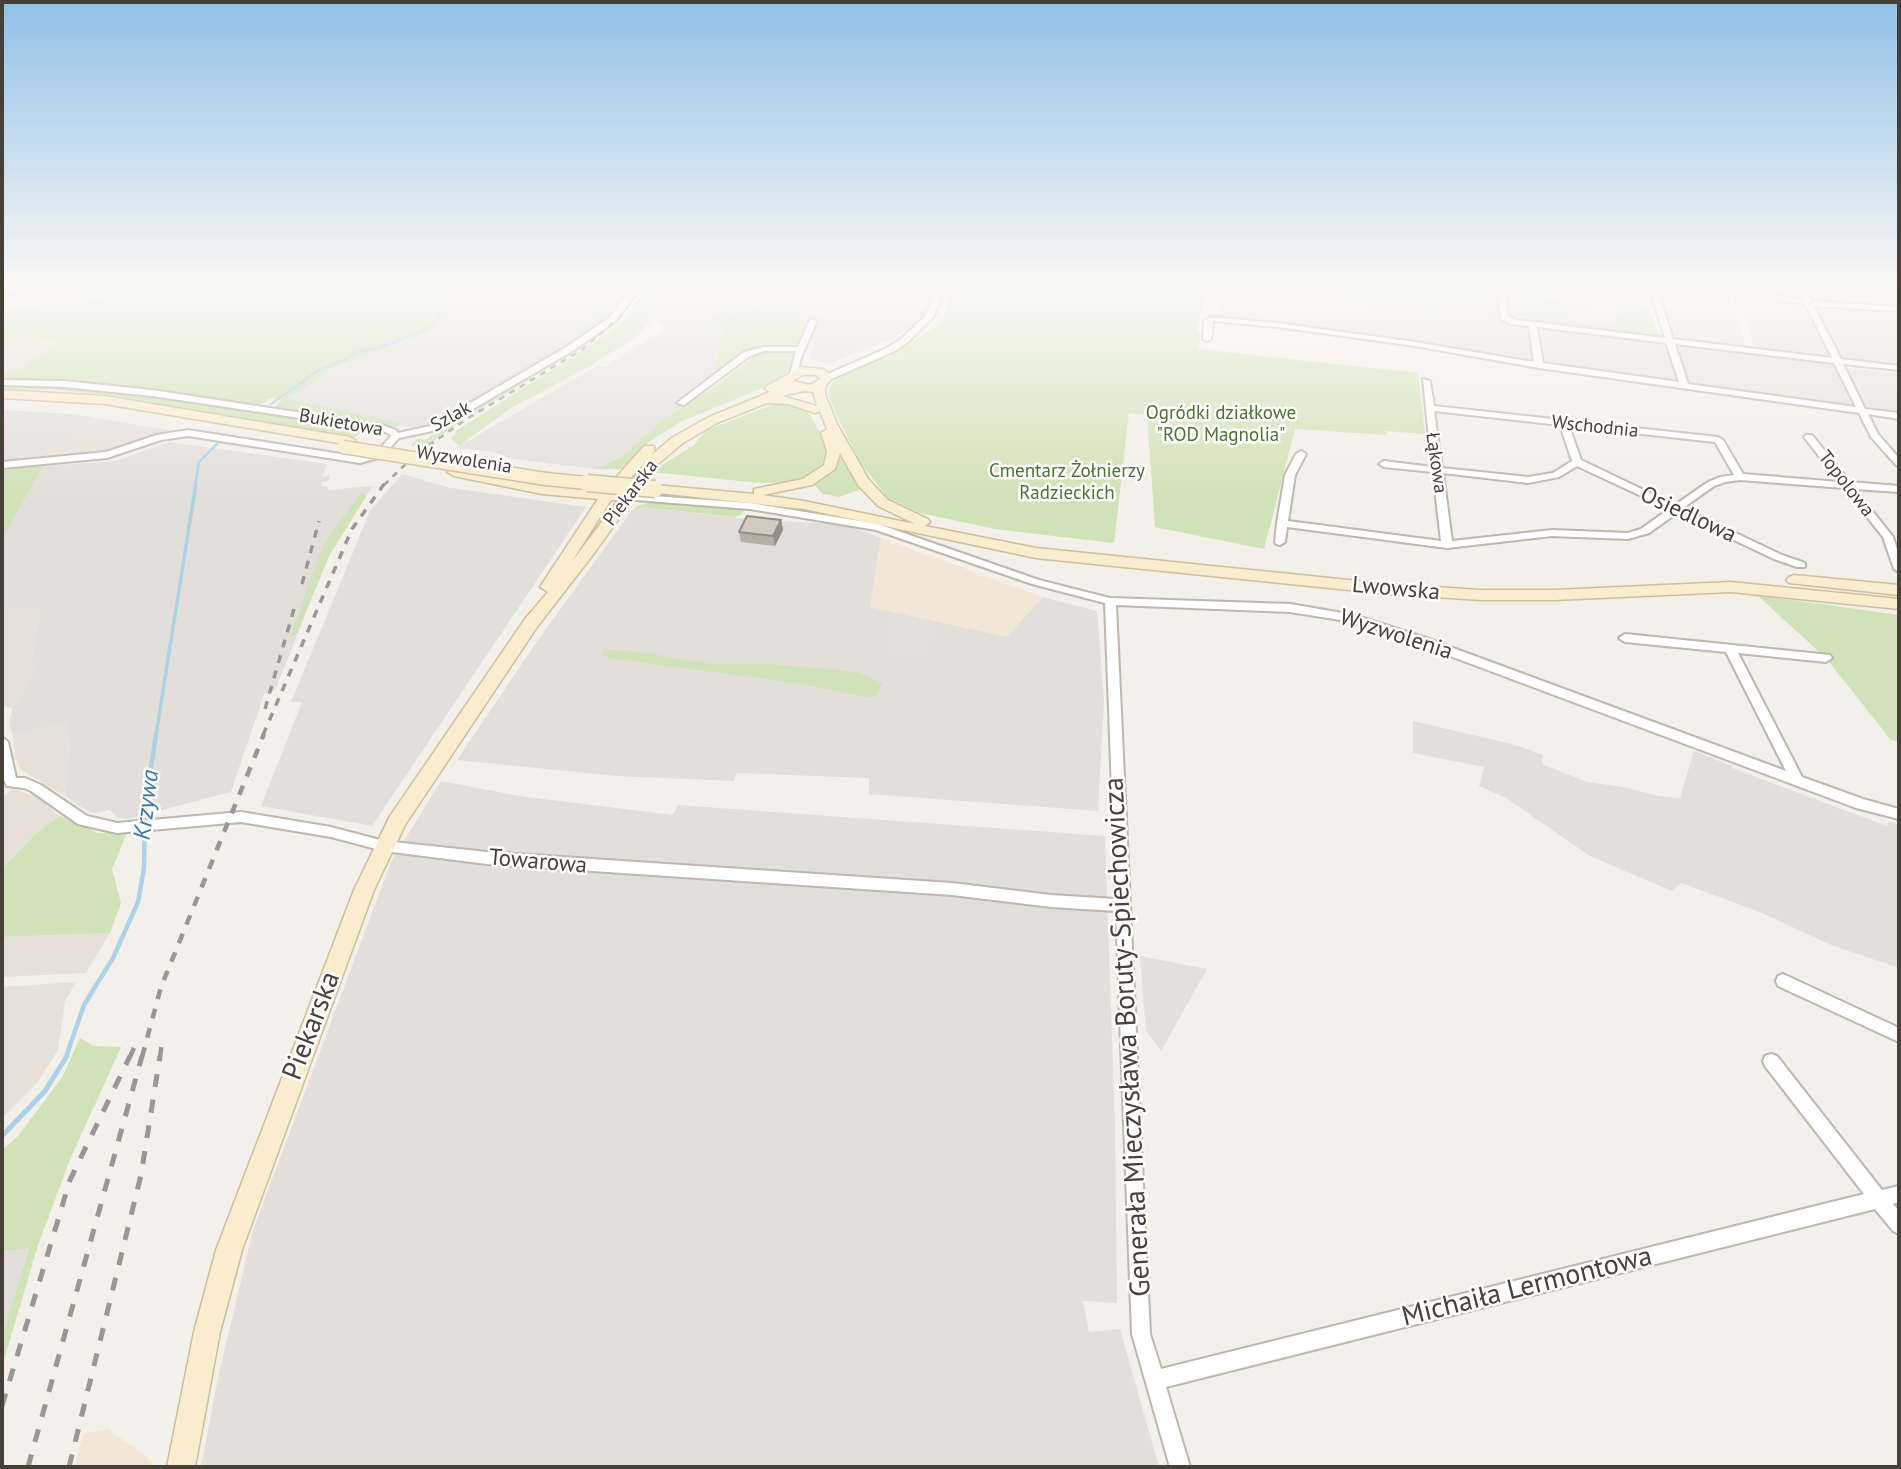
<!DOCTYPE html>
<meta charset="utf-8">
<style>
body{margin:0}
#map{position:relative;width:1901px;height:1469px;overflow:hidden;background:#f3efe9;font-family:"PT Sans",sans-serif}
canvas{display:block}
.frame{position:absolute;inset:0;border:4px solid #464038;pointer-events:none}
</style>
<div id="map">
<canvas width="1901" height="1469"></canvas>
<div class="frame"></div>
</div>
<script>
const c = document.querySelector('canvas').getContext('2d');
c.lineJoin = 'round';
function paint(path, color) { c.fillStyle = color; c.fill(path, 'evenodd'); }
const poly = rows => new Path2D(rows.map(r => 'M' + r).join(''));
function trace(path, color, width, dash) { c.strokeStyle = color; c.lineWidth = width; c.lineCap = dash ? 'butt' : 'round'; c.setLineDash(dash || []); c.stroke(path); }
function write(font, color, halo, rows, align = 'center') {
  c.font = font + ' "PT Sans",sans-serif'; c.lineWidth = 5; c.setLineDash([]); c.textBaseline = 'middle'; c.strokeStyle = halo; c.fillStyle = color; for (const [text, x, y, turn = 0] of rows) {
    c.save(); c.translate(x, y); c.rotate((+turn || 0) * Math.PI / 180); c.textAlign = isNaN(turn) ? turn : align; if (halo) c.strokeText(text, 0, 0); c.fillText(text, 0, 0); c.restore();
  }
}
paint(poly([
 [61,288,197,288,2,309,2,293],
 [1657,288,1698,288,1729,293,1730,308,1736,315,1746,347,1673,338],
 [1223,291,1503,319,1503,323,1529,326,1532,330,1534,362,1415,342,1219,318],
 [1733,294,1807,307,1832,357,1759,350,1755,347,1744,316,1733,308],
 [1817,306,1899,312,1899,367,1841,358,1815,307],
 [1537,327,1665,342,1668,344,1680,381,1547,365,1542,361],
 [26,338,62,342,9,374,2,374,2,342],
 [1676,343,1832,362,1857,406,1693,384,1688,382,1674,344],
 [1845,368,1899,373,1899,414,1866,407],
 [97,418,171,430,104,451,34,457],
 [40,607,31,664,39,664,12,708,2,706,2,608],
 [65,723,70,741,65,796,20,769,15,757,13,736],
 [13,789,37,797,60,816,35,834,2,869,2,797],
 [110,933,86,973,2,977,2,937],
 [76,982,65,1001,58,1050,37,1083,2,1118,2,987]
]), '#e6e1d8');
paint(poly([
 [881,538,1043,597,1007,637,870,607],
 [108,1429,152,1461,151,1467,75,1467,83,1434]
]), '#f2e6d7');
paint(poly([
 [471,288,624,288,582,337,421,430,286,398,312,384,333,368,435,330],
 [649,288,935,288,924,317,891,340,828,364,810,359,814,345,800,330,723,327,715,374,695,388,713,395,666,420,621,456,596,469,513,459,494,452,456,448,598,365,605,367,666,327,650,315],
 [2,410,72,414,97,418,34,457,2,461],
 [169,442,327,464,322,477,330,475,329,481,322,482,321,487,327,486,328,490,373,486,334,542,275,691,264,694,231,792,127,819,118,818,109,810,96,813,87,811,65,796,70,741,65,723,13,736,9,725,12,708,38,665,31,665,40,608,2,608,2,539,43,466,116,461],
 [402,474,451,488,586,507,372,826,261,806,302,702,291,702,370,511],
 [642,507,755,520,842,524,881,538,870,607,1007,637,1043,597,1097,611,1104,701,1098,811,869,794,869,778,736,773,734,781,617,776,457,760,538,640,630,513],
 [1413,721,1516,745,1543,755,1542,764,1587,782,1623,787,1658,796,1680,798,1694,751,1732,766,1732,768,1887,826,1889,821,1899,825,1899,968,1831,945,1760,912,1681,883,1672,891,1590,856,1506,798,1479,786,1484,767,1413,753],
 [441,781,519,796,673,815,678,805,1105,836,1115,1126,1117,1303,1083,1301,1089,1332,1120,1329,1159,1467,201,1467,218,1378,253,1230,391,862],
 [29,1247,2,1335,2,1251]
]), '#e2dfdb');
paint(poly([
 [1503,288,1642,288,1659,336,1508,318]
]), '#eae3d5');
paint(poly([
 [197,288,471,288,435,330,333,368,312,384,287,398,402,424,397,427,373,421,275,407,281,400,270,398,261,405,116,385,2,379,2,374,10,374,61,342,26,338,2,342,2,309],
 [617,288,633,288,617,312,595,331,427,429,419,430,575,337,595,314,601,311],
 [638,288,640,288,622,313,586,345,463,420,424,447,411,445,419,438,426,440,444,426,548,363,627,305],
 [645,288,674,288,670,302,660,303,666,304,636,337,587,368,511,408,459,446,451,438,457,430,593,344,622,321],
 [950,288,1499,288,1499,292,1493,294,1499,297,1503,319,1206,289,1197,331,1201,333,1198,349,1418,373,1425,434,1386,431,1386,435,1295,429,1264,549,1155,527,1147,415,1129,413,1114,543,995,529,920,513,888,498,860,462,839,420,828,395,829,388,840,375,881,358,888,359,944,320],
 [1503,288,1518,288,1549,295,1547,300,1594,310,1571,309,1575,322,1615,326,1611,315,1623,315,1619,303,1649,308,1659,336,1508,318],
 [770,304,801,307,797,316,804,317,802,322,806,322,796,347,767,346,752,350,740,354,715,374,723,327,701,326,714,315,736,316],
 [777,351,795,353,790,369,777,382,680,422,649,442,621,469,596,469,622,456,664,419,709,391,757,354],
 [2,384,125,392,365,429,355,437,116,396,59,390,2,389],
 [777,403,792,403,807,410,827,445,822,465,806,477,781,483,760,483,651,472,694,445,706,430],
 [839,449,862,489,839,497,823,494,812,483,828,475,834,467],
 [43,466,28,493,2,539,2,470],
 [363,492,366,497,330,554,296,635,291,636,318,557,333,530],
 [652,502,744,510,741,515,734,517,642,507,630,513,637,506],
 [1757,595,1899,615,1899,742,1891,740,1826,658],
 [604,649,639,652,712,664,772,664,857,672,882,683,876,696,865,697,796,683,616,659,603,656],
 [60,816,98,833,127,833,112,869,121,903,110,933,2,937,2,869,35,834],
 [80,1038,94,1046,121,1047,71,1157,38,1245,2,1367,2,1335,29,1248,2,1251,2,1150,18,1136,63,1076]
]), '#d0e2b7');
paint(poly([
 [674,288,719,288,685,317,675,315,676,306,659,304,662,301,670,301],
 [896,615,933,625,923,656,889,654],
 [1140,956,1207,969,1161,1051,1146,1031]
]), '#e2e0dd');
trace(poly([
 [271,404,319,370,346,359,353,353,379,348,428,329,437,319,444,300,453,288],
 [195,485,199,462,217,444]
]), '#add2e8', 2.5);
trace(poly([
 [156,735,196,483]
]), '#add2e8', 3.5);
trace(poly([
 [66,1057,84,1005,113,958,138,902,144,868,145,807,156,734]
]), '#add2e8', 4.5);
trace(poly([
 [2,1136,45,1091,67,1056]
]), '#add2e8', 5);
const street = poly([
 [20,288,45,288,41,290,2,294,2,290,20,288],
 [632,288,640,288,615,322,574,350,437,430,399,438,382,457,360,463,188,436,161,440,107,458,2,468,2,462,106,452,157,435,188,430,360,457,376,453,391,436,390,434,380,430,152,396,64,387,2,385,2,380,64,381,152,390,382,425,396,430,398,433,431,426,568,346,609,318,632,288],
 [937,288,945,288,934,316,908,342,893,352,829,380,823,380,823,376,887,348,902,338,926,315,937,288],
 [1649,288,1657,288,1673,339,1832,358,1806,305,1721,288,1737,288,1804,300,1798,288,1806,288,1812,301,1899,307,1899,311,1814,306,1841,359,1899,366,1899,370,1843,364,1865,409,1899,413,1899,419,1868,414,1878,434,1899,458,1899,466,1896,465,1871,437,1859,413,1539,368,1415,346,1277,327,1213,321,1211,339,1207,341,1203,339,1204,321,1212,317,1277,323,1415,342,1534,362,1529,326,1511,324,1501,319,1498,293,1505,295,1508,316,1516,320,1665,338,1649,288],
 [1537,327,1666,343,1679,382,1543,363,1537,327],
 [1675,344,1834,363,1856,407,1688,384,1675,344],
 [810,319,817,321,801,358,797,376,790,374,796,351,764,351,750,356,684,405,677,403,744,352,763,347,798,347,810,319],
 [1423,379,1430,381,1434,406,1718,437,1723,440,1743,474,1839,482,1804,437,1806,435,1812,435,1850,482,1899,486,1899,492,1855,489,1893,537,1899,555,1899,572,1894,569,1883,537,1844,488,1740,480,1725,482,1714,486,1683,508,1782,555,1805,563,1805,567,1797,567,1774,559,1677,513,1649,533,1628,539,1552,536,1447,548,1287,527,1285,542,1280,545,1276,544,1275,542,1277,523,1285,475,1296,454,1301,451,1306,454,1295,475,1288,521,1441,541,1433,472,1384,467,1379,464,1384,461,1432,467,1423,379],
 [1434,411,1560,425,1572,461,1553,473,1528,477,1442,468,1434,411],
 [1569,426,1715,442,1734,475,1720,477,1708,482,1675,505,1581,460,1569,426],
 [1577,466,1669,509,1641,529,1628,533,1552,530,1452,541,1443,473,1528,483,1559,477,1577,466],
 [626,494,750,503,878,524,1039,580,1110,598,1290,604,1354,615,1426,638,1786,771,1726,652,1625,642,1619,638,1625,634,1830,655,1832,658,1826,662,1738,653,1802,777,1863,799,1899,809,1899,819,1856,808,1418,644,1353,622,1290,612,1116,605,1150,1334,1161,1369,1864,1194,1765,1066,1763,1061,1765,1056,1771,1054,1777,1056,1882,1190,1899,1186,1899,1202,1893,1204,1899,1211,1899,1234,1893,1231,1875,1209,1166,1387,1190,1467,1170,1467,1132,1334,1116,911,1051,907,952,895,487,864,384,851,331,837,241,822,117,833,78,824,31,791,24,788,7,786,2,776,2,737,8,742,16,778,25,778,41,785,87,816,117,823,241,812,331,827,384,841,487,852,952,883,1051,895,1116,899,1105,603,1032,584,876,530,750,509,623,499,623,495,626,494],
 [1783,974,1899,1028,1899,1042,1778,986,1776,981,1778,976,1783,974]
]);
const secondary = poly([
 [801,367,823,369,830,375,832,378,825,387,825,394,837,424,869,480,888,500,928,519,930,522,925,526,1036,548,1388,584,1481,590,1555,590,1731,582,1899,599,1899,609,1731,592,1555,600,1481,600,1388,594,1036,558,804,509,650,492,650,486,655,485,754,494,754,489,803,479,824,465,827,451,821,433,827,429,820,411,815,413,788,404,767,403,717,423,683,443,658,464,595,552,537,627,405,825,374,890,242,1250,220,1332,195,1467,167,1467,194,1332,216,1250,354,890,390,816,525,619,548,592,540,587,598,499,542,494,454,476,447,472,454,468,542,486,604,491,644,446,654,446,654,452,618,492,622,495,648,458,673,437,709,417,770,392,765,389,767,386,801,367],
 [803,375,816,375,820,379,810,385,793,381,803,375],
 [804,391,813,392,817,406,782,396,804,391],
 [840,453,858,485,878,506,915,524,804,501,763,495,812,485,835,469,840,453],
 [611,500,618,500,571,563,611,500],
 [2,390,105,396,350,437,356,441,350,445,105,404,2,398,2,390],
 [1794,575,1899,585,1899,595,1789,583,1786,580,1789,577,1794,575]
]);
trace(street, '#bdb7ad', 4);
trace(secondary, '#cdbf9e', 3);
paint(street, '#fff');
paint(secondary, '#f9edcd');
trace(poly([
 [384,485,415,455,465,420,583,349,620,317,642,288]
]), '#979797', 2.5, [6, 6]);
trace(poly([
 [302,584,319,521],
 [265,709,296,602],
 [263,735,352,529,385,483]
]), '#979797', 3.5, [8, 8]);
trace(poly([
 [130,1057,134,1048],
 [142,1057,161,987,264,734],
 [160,1057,162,1042]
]), '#979797', 4.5, [10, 10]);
trace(poly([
 [2,1406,70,1180,130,1056],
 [28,1467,142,1056],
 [69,1467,141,1175,160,1056]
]), '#979797', 5, [13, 13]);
const secondaryBridgeFar1 = poly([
 [343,447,546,479,606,485]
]);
const secondaryBridge = poly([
 [587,483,655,489]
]);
trace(secondaryBridgeFar1, '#cdbf9e', 15, []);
trace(secondaryBridge, '#cdbf9e', 19, []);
trace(secondaryBridgeFar1, '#f9edcd', 12);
trace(secondaryBridge, '#f9edcd', 16);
paint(poly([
 [781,520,783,530,775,546,741,542,739,532]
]), '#b5afa5');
paint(poly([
 [781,520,783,530,775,546,773,536]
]), '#948e86');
const building = poly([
 [747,516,781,520,773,536,739,532,747,516]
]);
paint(building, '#d3cbc0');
trace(building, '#948e86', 2);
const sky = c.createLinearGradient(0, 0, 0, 494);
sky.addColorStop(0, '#90c0e8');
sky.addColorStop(0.58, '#faf8f5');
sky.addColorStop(1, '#faf8f500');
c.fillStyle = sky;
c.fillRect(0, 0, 1901, 494);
write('19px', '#4c7132', '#fff', [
 ["Ogródki działkowe",1221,414],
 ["\"ROD Magnolia\"",1221,436],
 ["Cmentarz Żołnierzy",1067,472],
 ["Radzieckich",1067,494]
]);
write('19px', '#464038', '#fff', [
 ["Szlak",451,417,-29],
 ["Bukietowa",341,423,10],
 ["Wschodnia",1595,427,6],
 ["Wyzwolenia",464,460,9],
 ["Łąkowa",1436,463,82],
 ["Topolowa",1846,484,52],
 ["Piekarska",631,493,-53]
]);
write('23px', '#464038', '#fff', [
 ["Osiedlowa",1688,515,25],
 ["Lwowska",1396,589,5],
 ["Wyzwolenia",1396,635,18],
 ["Towarowa",538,862,5]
]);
write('italic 24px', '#3b789e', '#fff', [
 ["Krzywa",147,805,-83]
]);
write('28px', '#464038', '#fff', [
 ["Piekarska",312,1026,-69],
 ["Generała Mieczysława Boruty-Spiechowicza",1128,1037,-93],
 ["Michaiła Lermontowa",1527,1287,-14]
]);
</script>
